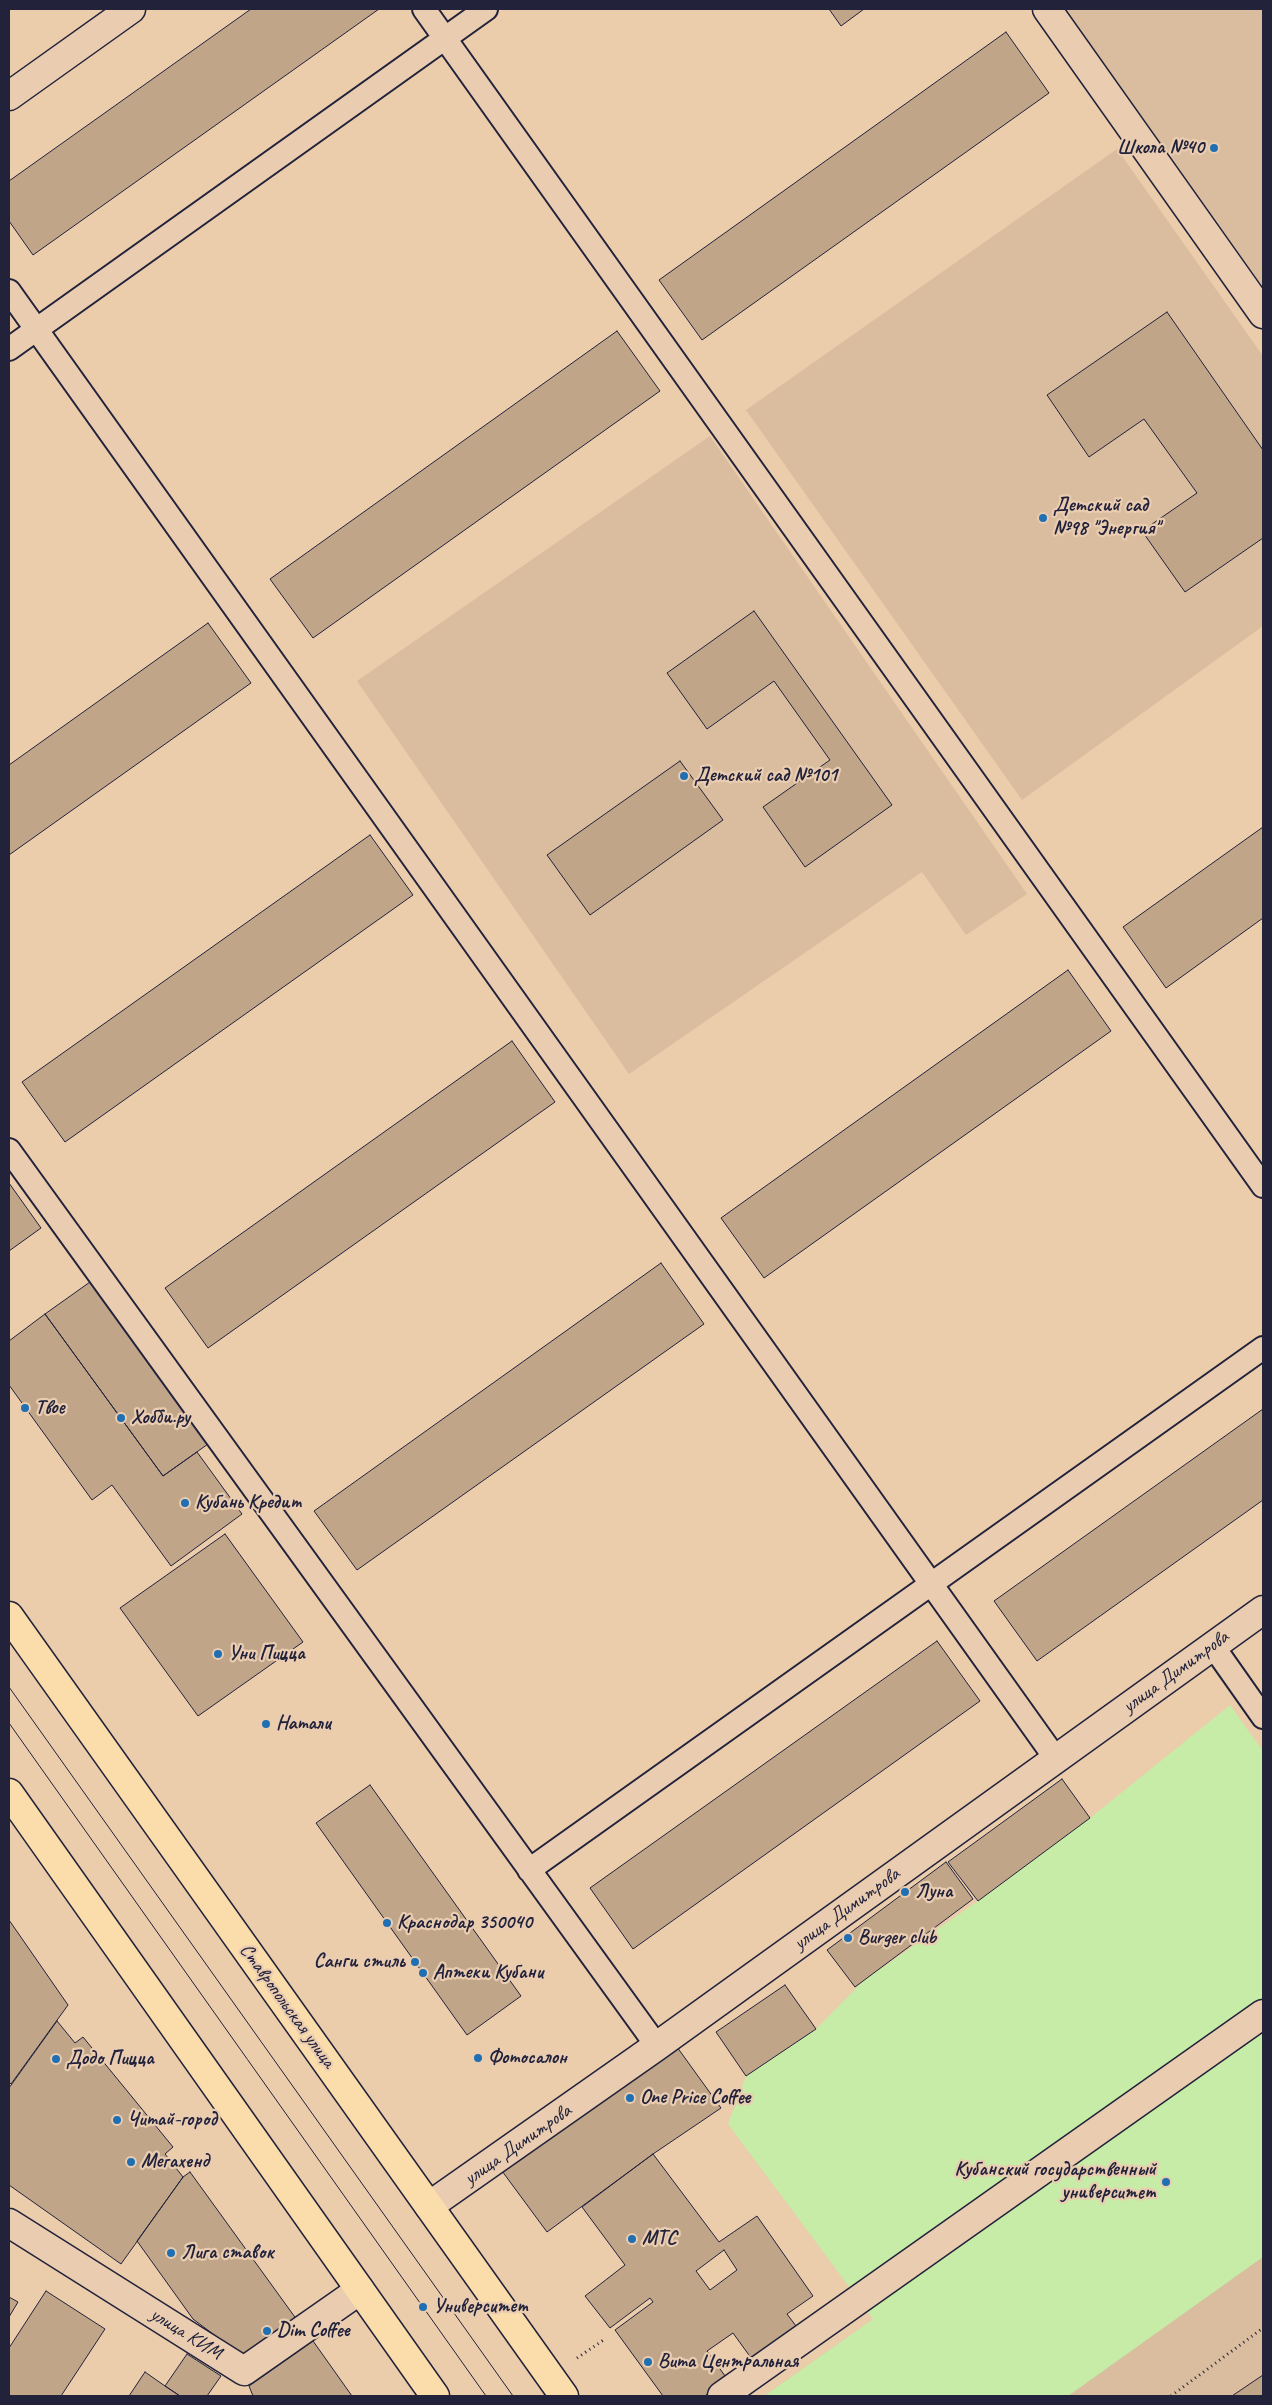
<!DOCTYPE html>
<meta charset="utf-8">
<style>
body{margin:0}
#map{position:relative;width:1272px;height:2405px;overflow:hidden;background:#ebccab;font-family:Caveat,sans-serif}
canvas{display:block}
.frame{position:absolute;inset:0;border:10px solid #22223b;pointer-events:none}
</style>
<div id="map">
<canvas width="1272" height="2405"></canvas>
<div class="frame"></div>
</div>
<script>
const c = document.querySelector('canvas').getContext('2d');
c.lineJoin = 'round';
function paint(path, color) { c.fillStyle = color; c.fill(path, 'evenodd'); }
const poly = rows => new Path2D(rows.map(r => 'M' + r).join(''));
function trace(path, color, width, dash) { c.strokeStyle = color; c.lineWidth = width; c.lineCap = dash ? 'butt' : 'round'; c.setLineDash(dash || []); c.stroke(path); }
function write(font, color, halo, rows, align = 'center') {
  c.font = font + ' Caveat,sans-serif'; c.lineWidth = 4.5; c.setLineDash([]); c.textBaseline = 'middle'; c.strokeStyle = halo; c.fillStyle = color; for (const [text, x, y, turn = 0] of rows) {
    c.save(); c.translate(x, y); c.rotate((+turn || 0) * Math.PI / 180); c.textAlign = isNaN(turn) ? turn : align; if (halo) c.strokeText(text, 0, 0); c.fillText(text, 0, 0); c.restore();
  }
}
paint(poly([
 [1066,9,1263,9,1263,287],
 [1117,149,1263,356,1263,626,1022,800,746,410],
 [710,436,1027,894,966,935,922,872,629,1074,357,681],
 [1263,2045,1263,2396,764,2396]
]), '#dabd9e');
paint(poly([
 [1230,1705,1263,1751,1263,2257,1068,2396,764,2396,873,2319,728,2124,746,2076,816,2029,863,1981,978,1901,1090,1818]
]), '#c6eca7');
const building = poly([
 [251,9,379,9,33,255,9,221,9,181,251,9],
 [829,9,864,9,841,26,829,9],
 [1006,32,1049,93,702,340,659,280,1006,32],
 [1167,312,1263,450,1263,538,1185,592,1142,531,1197,493,1144,419,1089,457,1047,395,1167,312],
 [617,331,660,391,313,638,270,579,617,331],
 [754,611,892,805,805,867,763,807,830,760,774,681,707,729,667,673,754,611],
 [208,623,251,683,9,855,9,765,208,623],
 [680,761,723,820,590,915,547,855,680,761],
 [1263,827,1263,918,1166,988,1123,927,1263,827],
 [370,835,413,895,65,1142,22,1082,370,835],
 [1068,970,1111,1031,764,1278,721,1218,1068,970],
 [512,1041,555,1102,208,1348,165,1288,512,1041],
 [9,1183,41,1228,9,1251,9,1183],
 [661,1263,704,1324,357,1570,314,1511,661,1263],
 [90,1282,208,1444,163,1476,45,1314,90,1282],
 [45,1314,163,1476,197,1452,242,1514,171,1566,112,1485,92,1500,9,1385,9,1341,45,1314],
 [1263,1409,1263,1500,1037,1661,994,1601,1263,1409],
 [225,1534,303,1642,198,1716,120,1608,225,1534],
 [937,1641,980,1701,633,1949,590,1888,937,1641],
 [1062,1779,1090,1818,978,1901,948,1862,1062,1779],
 [370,1785,521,1996,467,2035,316,1823,370,1785],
 [946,1862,973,1899,855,1987,827,1950,946,1862],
 [9,1920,68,2005,11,2084,9,2082,9,1920],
 [785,1985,816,2029,746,2076,716,2032,785,1985],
 [57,2021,75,2043,83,2037,173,2147,165,2154,183,2177,121,2264,9,2185,9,2088,57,2021],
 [677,2047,721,2108,653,2154,547,2232,502,2171,677,2047],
 [653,2154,719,2242,757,2216,813,2296,787,2314,799,2330,754,2362,733,2333,707,2351,728,2380,705,2396,663,2396,615,2330,653,2302,650,2298,610,2328,585,2296,625,2265,582,2207,653,2154],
 [724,2250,737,2270,710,2290,696,2271,724,2250],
 [190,2172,297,2320,245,2358,193,2319,137,2241,183,2177,190,2172],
 [46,2291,105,2329,61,2396,9,2396,9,2348,46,2291],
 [9,2297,18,2302,9,2317,9,2297],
 [313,2341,352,2396,253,2396,249,2386,313,2341],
 [187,2354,221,2376,207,2396,180,2396,165,2386,187,2354],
 [145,2372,165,2386,180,2396,129,2396,145,2372],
 [1263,2375,1263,2396,1232,2396,1263,2375]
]);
paint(building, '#c0a588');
trace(building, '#22223b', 1);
const lane = poly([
 [424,9,1263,1186],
 [9,291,1056,1759],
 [9,349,486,9],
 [9,1150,657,2046],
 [1213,1646,1263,1717],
 [529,1870,1263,1348]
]);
const street = poly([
 [1047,9,1263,314],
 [429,2206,657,2046,1263,1610],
 [9,2223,244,2371,360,2290],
 [722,2396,1263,2014]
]);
const secondary = poly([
 [9,96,131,9]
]);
const primary = poly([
 [9,1616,564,2396],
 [9,1793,435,2396]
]);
trace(lane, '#22223b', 26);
trace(street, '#22223b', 31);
trace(secondary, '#22223b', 31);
trace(primary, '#22223b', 31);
trace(poly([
 [577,2358,605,2339],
 [1171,2396,1263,2328]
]), '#22223b', 3, [1, 4]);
trace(lane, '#eacdb1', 22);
trace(street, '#eacdb1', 28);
trace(secondary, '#eacdb1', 28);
trace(primary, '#fbdcab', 28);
trace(poly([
 [9,1687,513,2396],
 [9,1723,486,2396]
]), '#22223b', 1);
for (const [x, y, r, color] of [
 [1214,148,5,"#1f6fb2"],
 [1043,518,5,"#1f6fb2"],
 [684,776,5,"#1f6fb2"],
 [25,1408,5,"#1f6fb2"],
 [121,1418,5,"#1f6fb2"],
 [185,1503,5,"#1f6fb2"],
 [218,1654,5,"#1f6fb2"],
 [266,1724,5,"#1f6fb2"],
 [905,1892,5,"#1f6fb2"],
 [387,1923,5,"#1f6fb2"],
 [848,1938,5,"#1f6fb2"],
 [415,1962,5,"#1f6fb2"],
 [423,1973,5,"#1f6fb2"],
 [478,2058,5,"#1f6fb2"],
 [56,2059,5,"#1f6fb2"],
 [630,2098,5,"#1f6fb2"],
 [117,2120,5,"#1f6fb2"],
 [131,2162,5,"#1f6fb2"],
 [1166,2182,5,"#1f6fb2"],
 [632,2239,5,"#1f6fb2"],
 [171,2253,5,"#1f6fb2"],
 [423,2307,5,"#1f6fb2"],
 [267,2331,5,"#1f6fb2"],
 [648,2362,5,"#1f6fb2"]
]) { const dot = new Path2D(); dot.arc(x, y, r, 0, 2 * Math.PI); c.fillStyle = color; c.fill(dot); trace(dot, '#eacdb1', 2); }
write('bold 20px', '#22223b', '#eacdb1', [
 ["Школа №40",1204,148,"right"],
 ["Детский сад",1053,506],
 ["№98 \"Энергия\"",1053,529],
 ["Детский сад №101",694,776],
 ["Твое",35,1408],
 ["Хобби.ру",131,1418],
 ["Кубань Кредит",195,1503],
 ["Уни Пицца",228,1654],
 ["Натали",276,1724],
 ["Луна",915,1892],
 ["Краснодар 350040",397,1923],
 ["Burger club",858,1938],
 ["Санги стиль",405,1962,"right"],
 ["Аптеки Кубани",433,1973],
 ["Фотосалон",488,2058],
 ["Додо Пицца",66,2059],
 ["One Price Coffee",640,2098],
 ["Читай-город",127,2120],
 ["Мегахенд",141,2162],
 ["Кубанский государственный",1156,2170,"right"],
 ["университет",1156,2193,"right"],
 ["МТС",642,2239],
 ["Лига ставок",181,2253],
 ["Университет",433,2307],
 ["Dim Coffee",277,2331],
 ["Вита Центральная",658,2362]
], 'left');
write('20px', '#22223b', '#eacdb1', [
 ["улица Димитрова",1176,1672,-36],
 ["улица Димитрова",847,1909,-36],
 ["Ставропольская улица",287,2006,54],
 ["улица Димитрова",518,2145,-35],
 ["улица КИМ",186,2334,32]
]);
</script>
